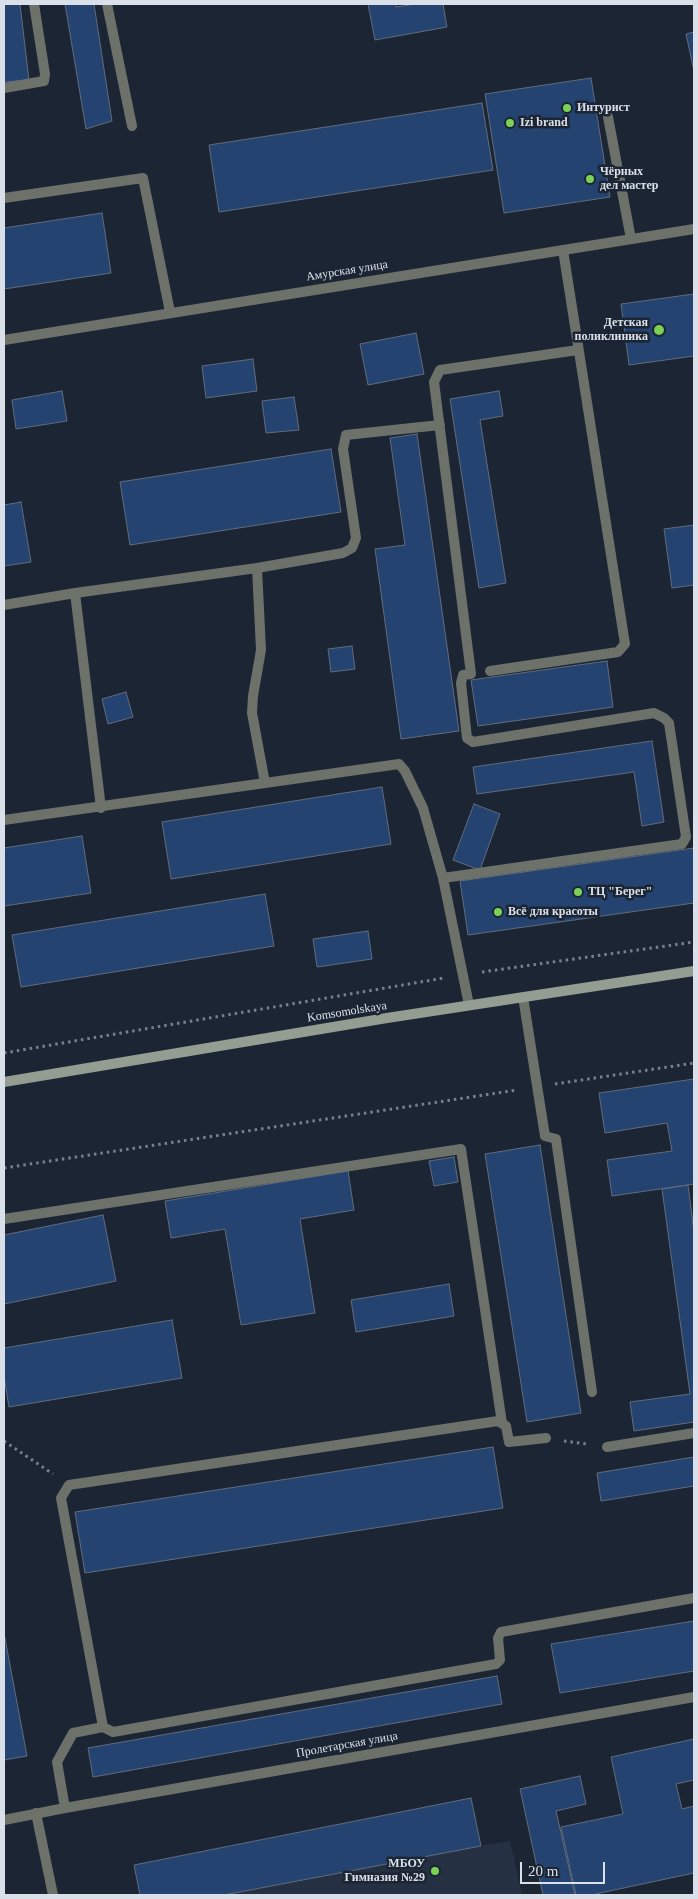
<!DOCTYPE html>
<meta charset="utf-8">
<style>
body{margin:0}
#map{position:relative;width:698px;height:1899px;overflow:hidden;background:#1c2533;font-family:"Times New Roman",serif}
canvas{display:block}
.frame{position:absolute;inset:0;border:5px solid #dae0e9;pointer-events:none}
.scale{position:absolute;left:520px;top:1862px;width:85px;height:22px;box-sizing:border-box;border:2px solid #dae0e9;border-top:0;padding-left:6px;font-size:15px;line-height:18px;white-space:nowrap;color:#dae0e9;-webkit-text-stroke:4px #1c2533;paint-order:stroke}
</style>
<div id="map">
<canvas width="698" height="1899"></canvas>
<div class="frame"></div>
<div class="scale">20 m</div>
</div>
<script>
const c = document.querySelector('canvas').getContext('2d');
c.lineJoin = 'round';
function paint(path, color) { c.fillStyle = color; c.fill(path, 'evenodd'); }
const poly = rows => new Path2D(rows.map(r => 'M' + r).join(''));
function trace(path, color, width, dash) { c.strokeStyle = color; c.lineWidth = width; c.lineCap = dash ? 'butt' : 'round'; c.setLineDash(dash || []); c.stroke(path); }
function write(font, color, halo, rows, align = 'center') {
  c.font = font + ' "Times New Roman",serif'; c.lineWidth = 5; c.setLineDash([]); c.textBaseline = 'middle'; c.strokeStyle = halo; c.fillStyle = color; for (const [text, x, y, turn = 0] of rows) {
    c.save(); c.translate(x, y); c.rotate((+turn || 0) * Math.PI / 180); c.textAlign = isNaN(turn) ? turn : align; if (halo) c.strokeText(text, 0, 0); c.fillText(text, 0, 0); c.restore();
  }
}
paint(poly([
 [510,1841,522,1895,224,1895,481,1846]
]), '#253143');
const building = poly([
 [4,4,20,4,29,80,4,82,4,4],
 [65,4,94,4,112,121,86,129,65,4],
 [368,4,396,4,396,7,416,4,443,4,447,27,375,40,368,4],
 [694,32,694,71,686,34,694,32],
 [591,78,610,197,504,213,485,94,591,78],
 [482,103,493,170,219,212,209,145,482,103],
 [102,213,111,273,4,289,4,228,102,213],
 [694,294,694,356,629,365,621,304,694,294],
 [416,333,424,374,368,385,360,344,416,333],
 [253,359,257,391,206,398,202,366,253,359],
 [62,391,67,421,16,429,12,400,62,391],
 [499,391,503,416,480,420,506,583,479,588,450,399,499,391],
 [294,397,299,430,266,433,262,401,294,397],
 [417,434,459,731,401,739,375,549,405,545,390,438,417,434],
 [331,449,341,512,130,545,120,482,331,449],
 [21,502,31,562,4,566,4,505,21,502],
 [694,525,694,585,672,588,664,529,694,525],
 [352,646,355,669,331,672,328,649,352,646],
 [607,661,613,707,478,726,471,680,607,661],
 [126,692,133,717,108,724,102,699,126,692],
 [652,741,664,822,642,826,634,772,477,794,473,767,652,741],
 [382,787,391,844,171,879,162,822,382,787],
 [474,804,500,814,480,870,453,860,474,804],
 [82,836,91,893,4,906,4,848,82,836],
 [694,848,694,903,468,935,460,881,694,848],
 [265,894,274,946,21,987,12,935,265,894],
 [368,931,372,959,317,967,313,939,368,931],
 [694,1079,694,1184,612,1196,607,1160,672,1151,667,1123,605,1133,599,1093,694,1079],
 [540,1145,581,1413,527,1422,485,1154,540,1145],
 [454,1157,458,1182,434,1186,429,1161,454,1157],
 [348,1171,354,1210,300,1219,315,1313,241,1325,225,1229,171,1238,165,1201,348,1171],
 [688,1185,694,1232,694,1422,634,1431,630,1402,690,1394,662,1189,688,1185],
 [103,1215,116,1281,4,1304,4,1235,103,1215],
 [449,1284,454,1316,356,1332,351,1300,449,1284],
 [172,1320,182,1378,9,1407,4,1376,4,1348,172,1320],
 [493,1447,503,1508,85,1573,75,1512,493,1447],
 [694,1457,694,1486,601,1501,597,1473,694,1457],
 [694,1621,694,1671,560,1693,551,1644,694,1621],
 [4,1633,27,1756,4,1760,4,1633],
 [497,1676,502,1704,93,1777,88,1748,497,1676],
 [694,1739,694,1780,676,1784,682,1809,694,1806,694,1873,591,1895,576,1895,561,1827,623,1814,611,1757,694,1739],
 [580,1776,586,1804,556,1811,575,1895,543,1895,520,1789,580,1776],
 [471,1798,481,1846,224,1895,140,1895,134,1865,471,1798]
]);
paint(building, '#254371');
trace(building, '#616c7c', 1);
trace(poly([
 [482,972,694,942],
 [4,1053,444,978],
 [555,1084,694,1063],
 [4,1168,517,1090],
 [4,1441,53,1474],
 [564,1441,587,1444]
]), '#79808c', 3, [2.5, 4]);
trace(poly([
 [107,4,132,126],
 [4,88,44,81,45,74,34,4],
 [608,117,631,239],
 [4,198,143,178,170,312],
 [257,568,261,650,253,696,252,713,265,783],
 [75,593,101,808],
 [4,605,75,593,257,568,343,553,352,548,356,538,343,449,346,435,440,425],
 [490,671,618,652,625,644,563,250],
 [4,820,399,764,405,771,423,808,443,878,469,1005],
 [443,878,682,844,686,837,669,723,664,718,654,713,473,742,467,738,461,683,463,675,471,674,434,382,440,370,578,350],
 [523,997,545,1136,556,1139,592,1392],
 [4,1219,461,1149,502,1423],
 [546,1438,509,1442,506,1426,498,1421,69,1485,61,1498,103,1727,113,1732,496,1664,500,1660,498,1638,501,1632,694,1598],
 [607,1447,694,1433],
 [65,1808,57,1762,73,1733,103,1727],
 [36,1813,53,1895]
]), '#6c716a', 10);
trace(poly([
 [4,340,694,229],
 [4,1820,65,1808,694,1697]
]), '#6c716a', 10);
trace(poly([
 [4,1082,387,1018,694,971]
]), '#949d91', 10);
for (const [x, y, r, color] of [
 [567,108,5,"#7bd156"],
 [510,123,5,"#7bd156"],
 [590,179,5,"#7bd156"],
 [659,330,6,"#7bd156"],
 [578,892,5,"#7bd156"],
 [498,912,5,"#7bd156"],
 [435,1871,5,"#7bd156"]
]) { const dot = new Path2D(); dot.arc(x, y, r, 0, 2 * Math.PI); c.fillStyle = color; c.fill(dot); trace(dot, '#1c2533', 2); }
write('bold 12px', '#dae0e9', '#1c2533', [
 ["Интурист",577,108],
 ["Izi brand",520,123],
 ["Чёрных",600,172],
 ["дел мастер",600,186],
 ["Детская",648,323,"right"],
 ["поликлиника",648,337,"right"],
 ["ТЦ \"Берег\"",588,892],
 ["Всё для красоты",508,912],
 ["МБОУ",425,1864,"right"],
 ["Гимназия №29",425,1878,"right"]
], 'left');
write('12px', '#dae0e9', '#1c2533', [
 ["Амурская улица",347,271,-9],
 ["Komsomolskaya",347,1012,-9],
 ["Пролетарская улица",347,1745,-10]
]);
</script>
